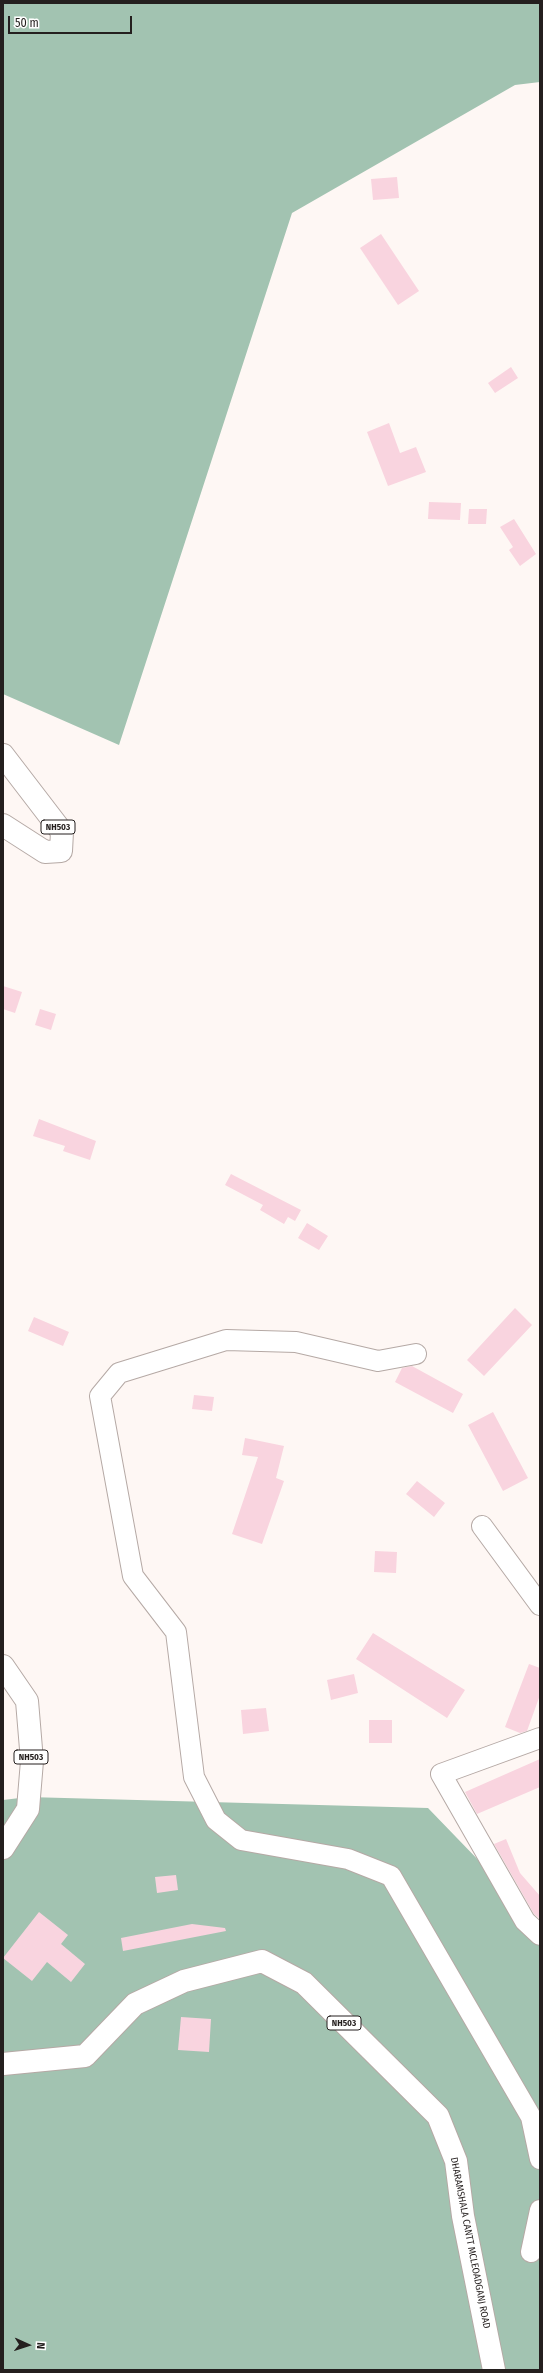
<!DOCTYPE html>
<style>
body{margin:0}
#map{position:relative;width:543px;height:2373px;overflow:hidden;background:#fef7f4;font-family:"Fira Sans Condensed",sans-serif}
canvas{display:block}
.frame{position:absolute;inset:0;border:4px solid #241f1e;pointer-events:none}
.north{position:absolute;left:8px;top:2325px;width:40px;height:40px;-webkit-text-stroke:3px #fff;paint-order:stroke;rotate:93deg;font-size:11px;font-weight:700;line-height:16px;text-align:center;color:#241f1e}
.north::after{content:'';display:block;margin:auto;width:14px;height:18px;background:#241f1e;clip-path:polygon(50% 0,100% 100%,50% 72%,0 100%)}
.scale{position:absolute;left:8px;top:16px;width:124px;height:18px;box-sizing:border-box;border:2px solid #241f1e;border-top:0;padding-left:5px;font-size:12px;line-height:14px;white-space:nowrap;color:#241f1e;-webkit-text-stroke:3px #fff;paint-order:stroke}
</style>
<div id="map">
<canvas width="543" height="2373"></canvas>
<div class="frame"></div>
<div class="north">N</div>
<div class="scale">50 m</div>
</div>
<script>
const c = document.querySelector('canvas').getContext('2d');
c.lineJoin = 'round';
function paint(path, color) { c.fillStyle = color; c.fill(path, 'evenodd'); }
const poly = rows => new Path2D(rows.map(r => 'M' + r).join(''));
function trace(path, color, width, dash) { c.strokeStyle = color; c.lineWidth = width; c.lineCap = dash ? 'butt' : 'round'; c.setLineDash(dash || []); c.stroke(path); }
function write(font, color, halo, rows, align = 'center') {
  c.font = font + ' "Fira Sans Condensed",sans-serif'; c.lineWidth = 3; c.setLineDash([]); c.textBaseline = 'middle'; c.strokeStyle = halo; c.fillStyle = color; for (const [text, x, y, turn = 0] of rows) {
    c.save(); c.translate(x, y); c.rotate((+turn || 0) * Math.PI / 180); c.textAlign = isNaN(turn) ? turn : align; if (halo) c.strokeText(text, 0, 0); c.fillText(text, 0, 0); c.restore();
  }
}
paint(poly([
 [3,3,540,3,540,82,515,85,292,213,119,745,3,694],
 [28,1797,428,1808,540,1924,540,2370,3,2370,3,1800]
]), '#a2c3b1');
paint(poly([
 [397,177,399,198,373,200,371,179],
 [381,234,419,291,398,305,360,248],
 [511,367,518,378,495,393,488,383],
 [389,423,400,453,416,447,426,472,388,486,367,432],
 [429,502,461,503,460,520,428,519],
 [469,509,487,509,486,524,468,524],
 [514,519,536,554,520,566,509,550,513,547,500,527],
 [3,986,22,992,15,1013,3,1009],
 [40,1009,56,1014,51,1030,35,1025],
 [39,1119,96,1141,90,1160,63,1151,65,1146,33,1136],
 [231,1174,301,1210,295,1221,288,1217,284,1224,260,1210,263,1205,225,1185],
 [307,1223,328,1236,319,1250,298,1238],
 [515,1308,532,1325,484,1376,467,1360],
 [34,1317,69,1332,63,1346,28,1331],
 [412,1366,463,1394,453,1413,395,1382,402,1368],
 [194,1395,214,1397,212,1411,192,1409],
 [493,1412,528,1478,503,1491,468,1425],
 [245,1438,284,1446,276,1478,284,1481,262,1544,232,1534,258,1457,242,1455],
 [417,1481,445,1503,434,1517,406,1494],
 [375,1551,397,1552,396,1573,374,1572],
 [373,1633,465,1690,447,1718,356,1659],
 [529,1664,540,1668,540,1695,527,1731,520,1733,505,1727],
 [354,1674,358,1693,331,1700,327,1680],
 [266,1708,269,1731,243,1734,241,1710],
 [369,1720,392,1720,392,1743,369,1743],
 [540,1759,540,1787,477,1814,465,1792],
 [506,1839,520,1873,540,1896,540,1919,534,1914,494,1844],
 [176,1875,178,1890,157,1893,155,1877],
 [39,1912,68,1935,61,1944,85,1964,71,1982,47,1962,32,1981,3,1958],
 [192,1924,225,1928,226,1931,123,1951,121,1938],
 [181,2017,211,2019,209,2052,178,2050]
]), '#f9d4df');
const minor = poly([
 [416,1354,378,1361,296,1342,226,1340,119,1373,100,1396,133,1576,176,1632,194,1777,216,1820,241,1840,348,1859,391,1876,531,2117,540,2159],
 [482,1526,540,1605],
 [540,1738,441,1774,525,1921,540,1935],
 [531,2252,540,2210]
]);
const major = poly([
 [3,755,62,832,61,851,45,852,3,825],
 [3,1666,27,1701,32,1761,28,1809,3,1848],
 [3,2064,85,2056,135,2004,184,1981,262,1961,304,1983,438,2116,456,2161,463,2216,494,2370]
]);
trace(minor, '#b5a9a5', 22);
trace(major, '#b5a9a5', 24);
trace(minor, '#fff', 20);
trace(major, '#fff', 22);
for (const [x, y, w] of [
 [58,827,34],
 [31,1757,34],
 [344,2023,34]
]) { const box = new Path2D(); box.roundRect(x - w / 2, y - 7, w, 14, 3); c.fillStyle = '#fff'; c.fill(box); trace(box, '#241f1e', 1); }
write('bold 9px', '#241f1e', null, [
 ["NH503",58,827],
 ["NH503",31,1757],
 ["NH503",344,2023]
]);
write('10px', '#241f1e', '#fff', [
 ["DHARAMSHALA CANTT MCLEOADGANJ ROAD",470,2243,79]
]);
</script>
